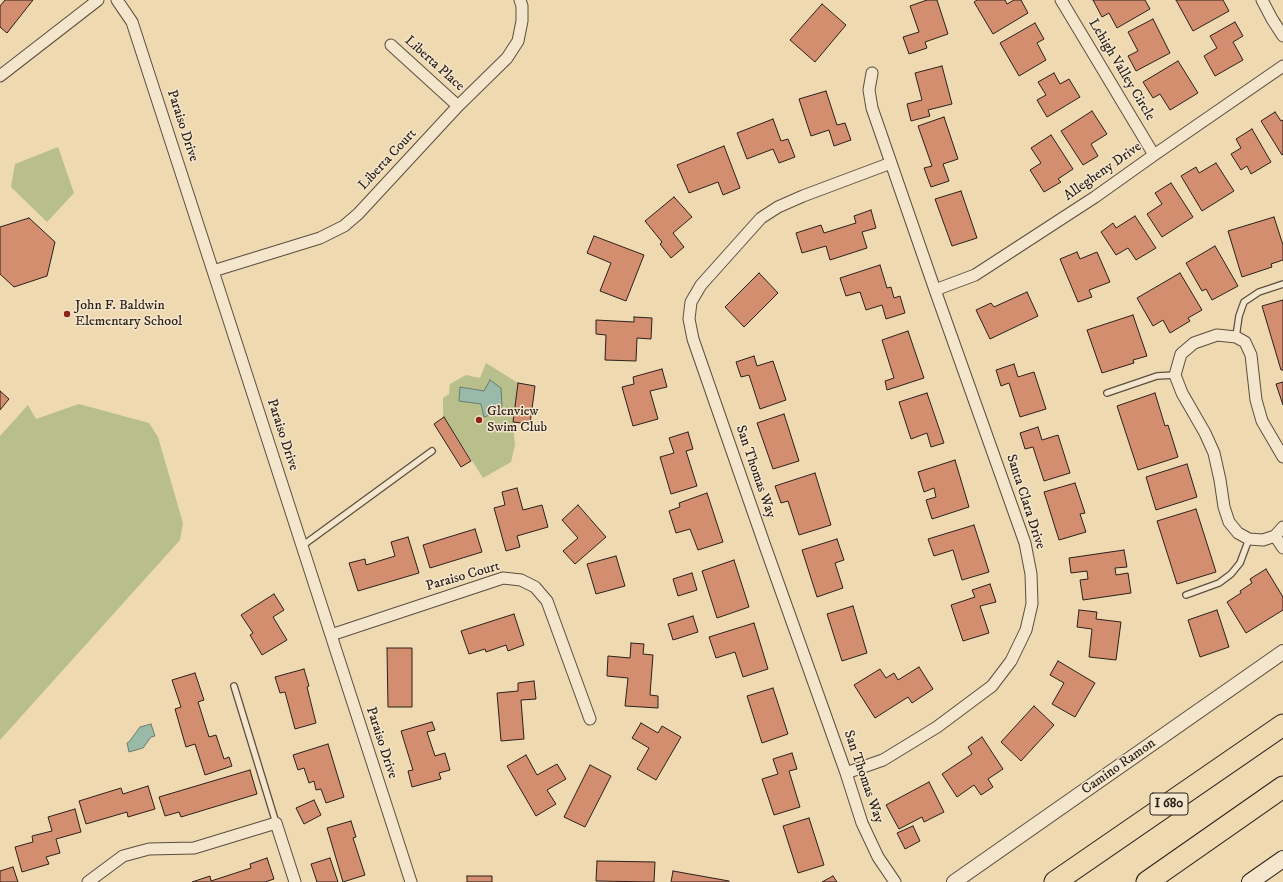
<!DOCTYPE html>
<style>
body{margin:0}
canvas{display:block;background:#eed9b0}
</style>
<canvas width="1283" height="882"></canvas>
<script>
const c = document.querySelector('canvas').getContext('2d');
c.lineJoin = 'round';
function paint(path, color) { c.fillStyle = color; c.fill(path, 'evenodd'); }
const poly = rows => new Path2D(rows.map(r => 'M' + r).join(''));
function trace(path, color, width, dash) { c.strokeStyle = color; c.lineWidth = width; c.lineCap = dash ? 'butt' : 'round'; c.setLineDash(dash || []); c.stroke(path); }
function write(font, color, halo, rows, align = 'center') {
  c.font = font + ' "IM FELL DW Pica",serif'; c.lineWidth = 3; c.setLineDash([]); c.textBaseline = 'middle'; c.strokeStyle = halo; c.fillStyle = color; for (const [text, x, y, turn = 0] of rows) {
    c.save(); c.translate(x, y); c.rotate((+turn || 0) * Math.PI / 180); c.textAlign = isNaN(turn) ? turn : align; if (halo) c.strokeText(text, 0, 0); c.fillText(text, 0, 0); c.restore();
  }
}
paint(poly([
 [58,147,74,193,47,222,11,187,15,164],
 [486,363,518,383,513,422,515,445,511,462,483,478,443,415,443,398,449,394,450,384,466,375,480,378],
 [79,404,149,423,158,437,183,523,180,540,0,740,0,436,28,405,36,419]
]), '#b8bf8b');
const water = poly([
 [490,380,501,388,502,406,499,412,484,417,481,404,459,401,460,387,484,391,490,380],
 [151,724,155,736,151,737,143,748,129,752,127,743,129,742,140,727,151,724]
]);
paint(water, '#99baa9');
trace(water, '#6d7c70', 1);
const building = poly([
 [5,0,33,0,7,33,0,27,0,6,5,0],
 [927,0,937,0,948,34,925,42,927,48,909,54,903,37,919,32,910,6,927,0],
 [977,0,1005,0,1007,4,1014,0,1021,0,1028,13,993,34,974,2,977,0],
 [1093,0,1145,0,1150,9,1117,28,1109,13,1102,17,1093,0],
 [1176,0,1223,0,1229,11,1193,31,1176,0],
 [822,4,846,25,815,62,790,40,822,4],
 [1153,19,1170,53,1136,71,1128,56,1138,51,1128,32,1153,19],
 [1235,22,1243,36,1233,42,1243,60,1215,76,1204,56,1217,48,1210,36,1235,22],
 [1035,23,1044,39,1037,43,1046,60,1019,76,1000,43,1035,23],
 [1178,61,1198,93,1170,110,1160,94,1153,98,1143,82,1178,61],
 [942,66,952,104,928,110,930,116,911,121,907,104,922,100,915,73,942,66],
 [1054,73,1060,84,1069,79,1080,97,1047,117,1037,100,1046,95,1038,82,1054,73],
 [826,91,837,125,845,123,851,140,834,146,829,130,811,136,799,99,826,91],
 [1092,111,1107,134,1091,144,1098,156,1083,165,1061,131,1092,111],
 [1275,112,1281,121,1283,120,1283,154,1282,155,1261,121,1275,112],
 [944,117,958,159,943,164,949,181,931,187,924,168,932,166,918,126,944,117],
 [773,119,781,141,788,139,795,157,779,163,773,149,747,159,737,133,773,119],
 [1252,129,1271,162,1251,174,1247,166,1241,170,1231,154,1241,148,1236,139,1252,129],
 [1051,135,1073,169,1058,179,1061,182,1044,192,1030,170,1041,163,1031,148,1051,135],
 [724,146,740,188,723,195,718,182,689,193,677,165,724,146],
 [1216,163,1234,191,1202,211,1181,176,1196,167,1199,173,1216,163],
 [1171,183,1193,217,1162,237,1147,214,1162,204,1155,193,1171,183],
 [961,191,977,238,952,246,935,199,961,191],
 [674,197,692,217,673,233,684,247,671,258,660,244,662,242,645,221,674,197],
 [871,210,876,228,862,232,867,248,830,260,826,246,802,253,796,233,821,225,824,233,856,223,854,216,871,210],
 [1135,216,1156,248,1136,260,1128,248,1116,255,1101,232,1113,223,1116,228,1135,216],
 [1274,217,1283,245,1283,260,1271,264,1272,267,1242,277,1228,231,1274,217],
 [29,218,55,242,47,276,14,287,0,274,0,227,29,218],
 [594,236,644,255,626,301,600,291,611,263,587,253,594,236],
 [1215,246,1238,286,1212,300,1206,289,1202,291,1186,263,1215,246],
 [1077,252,1080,259,1097,252,1110,282,1089,290,1092,297,1078,302,1060,259,1077,252],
 [880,265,887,288,891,287,894,298,900,296,905,313,886,319,882,305,866,310,860,292,846,296,840,278,880,265],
 [759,273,778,293,744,327,725,307,759,273],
 [1180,273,1202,310,1188,318,1190,321,1170,333,1163,320,1153,326,1137,298,1180,273],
 [1027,292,1038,316,990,339,976,310,991,303,994,307,1027,292],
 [1283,300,1283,370,1281,370,1262,306,1283,300],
 [1133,315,1147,356,1133,360,1134,363,1102,373,1087,330,1133,315],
 [634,317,652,318,651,339,637,338,636,361,605,360,606,335,596,334,596,320,634,322,634,317],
 [908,331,924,378,887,390,885,381,894,378,882,340,908,331],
 [754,356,757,366,773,361,786,400,760,409,749,375,741,377,736,362,754,356],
 [1014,364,1018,377,1034,372,1046,409,1020,417,1009,383,1001,386,996,370,1014,364],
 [662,369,667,387,650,391,658,419,633,426,622,387,634,384,633,377,662,369],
 [1283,382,1283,405,1276,384,1283,382],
 [518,383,535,386,530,424,513,422,518,383],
 [0,391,9,399,0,410,0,391],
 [927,393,944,443,931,447,927,433,911,439,899,402,927,393],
 [1155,393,1165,426,1168,425,1178,457,1138,470,1117,406,1155,393],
 [784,414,799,461,773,469,757,423,784,414],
 [444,417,471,461,461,467,434,424,444,417],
 [1038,427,1042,440,1058,435,1070,473,1044,481,1033,447,1025,449,1020,433,1038,427],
 [688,432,693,449,686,451,697,486,671,494,660,457,674,453,669,438,688,432],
 [955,460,969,507,932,519,926,500,936,497,934,488,924,492,918,472,955,460],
 [1187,464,1197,497,1156,510,1146,477,1187,464],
 [815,473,831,525,799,535,788,501,781,503,775,486,815,473],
 [1075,483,1085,513,1080,514,1086,532,1059,540,1044,492,1075,483],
 [517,488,523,510,542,505,548,527,517,536,520,547,506,551,494,508,505,505,502,492,517,488],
 [707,493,723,542,698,550,690,529,676,533,669,511,680,507,679,503,707,493],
 [578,505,606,537,575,564,563,551,578,538,562,520,578,505],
 [1196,509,1216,572,1177,584,1157,521,1196,509],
 [974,525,989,572,962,580,953,550,934,556,928,539,974,525],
 [475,529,482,552,430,568,423,545,475,529],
 [408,537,419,573,358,591,349,563,365,559,366,565,395,556,391,542,408,537],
 [837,539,844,560,835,563,843,588,817,597,802,550,837,539],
 [1124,550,1127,567,1115,568,1116,575,1128,573,1131,593,1083,600,1080,580,1088,579,1087,571,1071,573,1069,558,1124,550],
 [616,556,625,586,596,594,587,564,616,556],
 [734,560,749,607,717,618,702,571,734,560],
 [1266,569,1283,597,1283,610,1246,633,1227,602,1241,593,1240,591,1252,583,1250,579,1266,569],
 [692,573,697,590,678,596,673,579,692,573],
 [990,584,996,602,980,606,989,633,963,641,951,605,975,597,972,590,990,584],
 [274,594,284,610,273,617,287,640,262,655,250,635,253,633,241,615,274,594],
 [853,606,867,653,842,661,827,614,853,606],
 [1079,610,1097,612,1096,619,1121,622,1116,660,1089,657,1092,629,1077,627,1079,610],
 [1217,610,1229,647,1200,657,1188,620,1217,610],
 [514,614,524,645,508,651,506,645,486,652,485,649,469,654,461,631,514,614],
 [693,616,698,632,673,640,668,624,693,616],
 [754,623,768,669,743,677,735,652,716,658,709,637,754,623],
 [631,643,644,644,643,654,653,655,650,695,658,696,658,708,625,706,628,678,607,676,608,656,630,658,631,643],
 [387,648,412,648,412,707,388,707,387,648],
 [1058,661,1095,683,1075,717,1052,704,1064,683,1050,675,1058,661],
 [919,667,933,689,912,703,908,697,875,718,854,685,880,669,886,678,894,673,898,680,919,667],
 [304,669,309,686,307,687,316,723,295,729,285,692,280,693,275,677,304,669],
 [195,673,204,700,198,702,209,737,216,735,224,759,229,757,232,766,205,775,195,744,186,747,175,709,181,707,172,680,195,673],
 [534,681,536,699,521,700,524,739,501,741,497,693,518,691,518,683,534,681],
 [773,688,788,734,762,743,747,696,773,688],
 [1034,706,1054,725,1021,761,1001,742,1034,706],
 [432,722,435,730,427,732,435,756,445,753,450,770,439,773,441,779,412,787,408,771,413,770,401,731,432,722],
 [641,723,658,733,662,726,681,737,656,780,637,769,649,748,632,738,641,723],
 [982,737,1003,769,988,779,993,787,981,795,974,785,957,797,942,774,972,754,968,747,982,737],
 [328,744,344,797,326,803,321,789,316,790,314,781,309,783,304,768,298,770,293,755,328,744],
 [792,753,797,769,789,771,800,807,774,815,762,779,778,774,773,759,792,753],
 [526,755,537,775,557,764,566,779,547,790,556,804,536,816,507,766,526,755],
 [590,765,611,776,585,827,564,817,590,765],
 [250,770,257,794,181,817,179,812,165,816,159,797,250,770],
 [929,782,944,812,924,822,922,817,899,829,886,805,929,782],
 [148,786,155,809,128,817,127,812,86,824,79,801,121,788,123,794,148,786],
 [314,800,321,815,304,824,296,808,314,800],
 [75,809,81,832,56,839,60,853,46,857,49,864,22,872,15,847,33,842,32,836,52,831,48,817,75,809],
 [809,818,824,865,798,873,783,826,809,818],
 [351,821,356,837,353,838,365,875,343,882,327,828,351,821],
 [913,826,920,841,905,849,897,833,913,826],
 [267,858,274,879,265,882,192,882,210,876,211,881,251,868,250,864,267,858],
 [330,858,338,882,317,882,311,864,330,858],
 [597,861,655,862,654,882,596,881,597,861],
 [13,867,18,882,0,882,0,871,13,867],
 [673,871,729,881,729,882,671,882,673,871],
 [467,876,492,876,492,882,467,882,467,876],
 [833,876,837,882,822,882,833,876]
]);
paint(building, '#d38e6f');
trace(building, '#2c201b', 1);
const service = poly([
 [1236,337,1239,316,1244,302,1259,292,1283,284],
 [1107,393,1157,376,1175,375],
 [302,546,432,451],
 [1186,595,1219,583,1231,574,1240,563,1249,539],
 [234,686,276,823]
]);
const minor = poly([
 [117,0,132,22,213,271,411,882],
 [1061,0,1154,155],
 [1262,0,1272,19,1283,36],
 [391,45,458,106],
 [0,76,98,0],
 [891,163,803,196,778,207,761,218,701,285,691,302,689,319,693,339,765,546,846,773,862,823,878,857,895,882],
 [213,271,320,238,344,226,358,214,458,106,507,58,518,41,522,21,522,6,520,0],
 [935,290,975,275,1095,197,1154,155,1283,66],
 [1283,457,1262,421,1256,400,1251,355,1245,342,1236,337,1217,335,1194,343,1181,354,1175,375,1182,393,1205,433,1214,453,1220,480,1224,507,1229,522,1238,533,1249,539,1263,540,1275,536,1283,527],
 [1275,536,1283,548],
 [331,635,503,578,521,580,535,587,547,601,590,719],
 [846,773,883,760,937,727,992,686,1011,661,1026,630,1032,604,1031,574,1025,543,935,290,872,108,869,90,872,73],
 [88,882,123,856,149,849,194,848,276,823,295,882]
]);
const tertiary = poly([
 [954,882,1283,652]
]);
const secondary = poly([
 [1250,882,1283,859]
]);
const motorway = poly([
 [1055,882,1283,725],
 [1147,882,1283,787]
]);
trace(service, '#5c4e40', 8);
trace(minor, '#5c4e40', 13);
trace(tertiary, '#5c4e40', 16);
trace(secondary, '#2c201b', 18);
trace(motorway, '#2c201b', 23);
trace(service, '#f4e6cc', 5.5);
trace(minor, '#f4e6cc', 11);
trace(tertiary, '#f4e6cc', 14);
trace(secondary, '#f4e6cc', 16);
trace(motorway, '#eed9b0', 21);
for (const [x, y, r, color] of [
 [67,314,4,"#8f2418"],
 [479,420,4,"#8f2418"]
]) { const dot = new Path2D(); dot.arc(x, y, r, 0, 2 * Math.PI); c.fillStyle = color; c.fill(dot); trace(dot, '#f4e6cc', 1.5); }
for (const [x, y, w] of [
 [1169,804,38]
]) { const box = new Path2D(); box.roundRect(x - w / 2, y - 11, w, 22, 3); c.fillStyle = '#f4e6cc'; c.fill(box); trace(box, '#2c201b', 1); }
write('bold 13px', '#2c201b', null, [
 ["I 680",1169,804]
]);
write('14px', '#2c201b', '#f4e6cc', [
 ["Liberta Place",434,64,42],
 ["Lehigh Valley Circle",1121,70,59],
 ["Paraiso Drive",182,126,72],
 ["Liberta Court",388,160,-47],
 ["Allegheny Drive",1103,172,-35],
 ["Paraiso Drive",282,435,72],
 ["San Thomas Way",755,472,71],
 ["Santa Clara Drive",1025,502,72],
 ["Paraiso Court",463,577,-16],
 ["Paraiso Drive",381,743,72],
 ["Camino Ramon",1119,767,-35],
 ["San Thomas Way",863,777,71]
]);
write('14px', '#2c201b', '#f4e6cc', [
 ["John F. Baldwin",75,306],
 ["Elementary School",75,322],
 ["Glenview",487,412],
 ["Swim Club",487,428]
], 'left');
</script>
